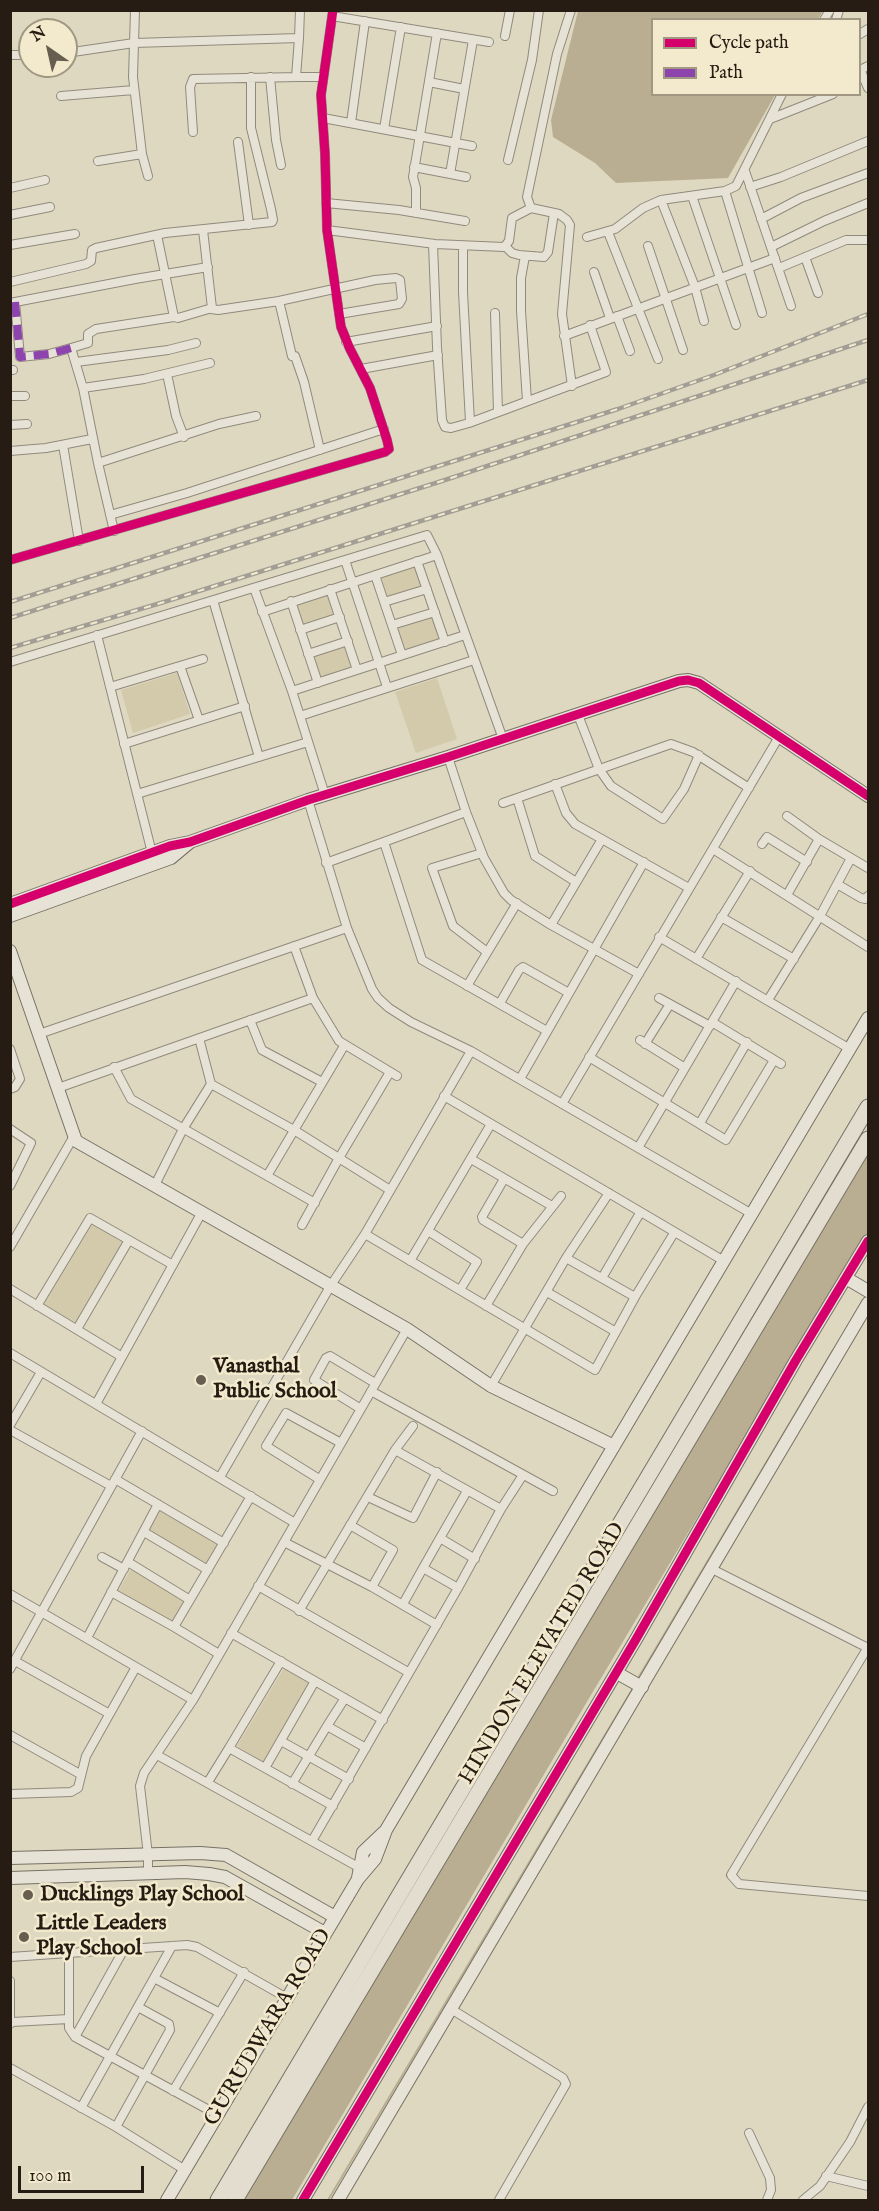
<!DOCTYPE html>
<style>
body{margin:0}
#map{position:relative;width:879px;height:2211px;overflow:hidden;background:#dfd8c1;font-family:"IM FELL English",serif}
canvas{display:block}
.frame{position:absolute;inset:0;border:12px solid #261c13;pointer-events:none}
.legend{position:absolute;left:651px;top:18px;width:210px;height:78px;box-sizing:border-box;background:#f3eace;border:2px solid #a19883;margin:0;padding:8px 10px;list-style:none;font-size:18px;color:#261c13}
.legend li{display:flex;align-items:center;gap:12px;height:30px}
.legend b{width:30px;border:2px solid #a19883}
.north{position:absolute;left:18px;top:18px;width:60px;height:60px;box-sizing:border-box;background:#f3eace;border:2px solid #a19883;border-radius:50%;rotate:326deg;font-size:16px;font-weight:700;line-height:24px;text-align:center;color:#261c13}
.north::after{content:'';display:block;margin:auto;width:21px;height:27px;background:#675e50;clip-path:polygon(50% 0,100% 100%,50% 72%,0 100%)}
.scale{position:absolute;left:18px;top:2166px;width:126px;height:27px;box-sizing:border-box;border:3px solid #261c13;border-top:0;padding-left:8px;font-size:18px;line-height:21px;white-space:nowrap;color:#261c13;-webkit-text-stroke:4px #f3eace;paint-order:stroke}
</style>
<div id="map">
<canvas width="879" height="2211"></canvas>
<div class="frame"></div>
<ul class="legend">
<li><b style="height:8px;background:#d6006c"></b>Cycle path</li>
<li><b style="height:8px;background:#8e44ad"></b>Path</li>
</ul>
<div class="north">N</div>
<div class="scale">100 m</div>
</div>
<script>
const c = document.querySelector('canvas').getContext('2d');
c.lineJoin = 'round';
function paint(path, color) { c.fillStyle = color; c.fill(path, 'evenodd'); }
const poly = rows => new Path2D(rows.map(r => 'M' + r).join(''));
function trace(path, color, width, dash) { c.strokeStyle = color; c.lineWidth = width; c.lineCap = dash ? 'butt' : 'round'; c.setLineDash(dash || []); c.stroke(path); }
function write(font, color, halo, rows, align = 'center') {
  c.font = font + ' "IM FELL English",serif'; c.lineWidth = 5; c.setLineDash([]); c.textBaseline = 'middle'; c.strokeStyle = halo; c.fillStyle = color; for (const [text, x, y, turn = 0] of rows) {
    c.save(); c.translate(x, y); c.rotate((+turn || 0) * Math.PI / 180); c.textAlign = isNaN(turn) ? turn : align; if (halo) c.strokeText(text, 0, 0); c.fillText(text, 0, 0); c.restore();
  }
}
paint(poly([
 [415,565,423,588,388,599,381,576],
 [329,592,336,615,301,626,294,603],
 [432,616,439,639,404,650,397,627],
 [346,644,354,667,319,679,312,655],
 [177,673,190,714,133,733,121,690],
 [437,678,457,739,416,753,395,692],
 [93,1223,124,1242,76,1323,44,1304],
 [161,1509,220,1544,207,1565,148,1531],
 [131,1569,186,1601,173,1623,118,1591],
 [284,1668,310,1683,263,1762,237,1746]
]), '#d3c9ab');
paint(poly([
 [578,11,578,10,823,11,818,19,652,20,652,94,775,95,728,178,616,183,595,163,553,137,551,120],
 [868,1133,868,1232,588,1700,292,2200,238,2200]
]), '#b9ae91');
trace(poly([
 [637,1680,833,1350],
 [328,2200,633,1688]
]), '#b9ae91', 2);
const street = poly([
 [135,10,133,77,142,154,148,176],
 [571,10,557,54,527,197,531,208,559,214,567,220,570,225,562,314,572,386],
 [332,16,489,42],
 [824,20,830,10],
 [836,20,839,10],
 [860,34,868,29],
 [505,36,510,10],
 [299,38,300,10],
 [66,53,134,43,299,38,296,77,322,77],
 [10,55,30,55],
 [860,69,868,88],
 [860,70,868,66],
 [270,77,276,140,281,165],
 [429,82,464,89],
 [61,96,134,90],
 [323,118,472,146],
 [770,119,833,94],
 [351,123,365,21],
 [384,129,401,27],
 [193,132,190,87,193,79,299,77],
 [238,142,249,225],
 [508,160,532,60,539,10],
 [98,161,142,154],
 [414,167,466,177],
 [745,171,791,306],
 [450,174,473,40],
 [750,187,781,177,868,141],
 [10,188,45,180],
 [725,191,762,313],
 [692,196,736,325],
 [661,200,695,287,704,321],
 [326,203,399,210,465,221],
 [416,213,416,188,413,177,437,33],
 [10,215,50,207],
 [761,219,801,198,868,173],
 [327,230,435,244,504,247,509,241,512,218,531,208],
 [608,232,658,359],
 [157,235,174,317,178,318,212,308,203,230],
 [587,237,615,229,643,208,661,200,725,191,736,186,782,94],
 [433,244,437,347,442,420,445,427,451,428,469,423,606,372,590,325],
 [10,245,75,234],
 [648,246,683,350],
 [463,247,463,292,470,422],
 [506,247,512,253,519,255,544,257,548,252,554,213],
 [771,247,824,221,868,203],
 [525,256,521,278,521,311,527,401],
 [805,257,818,293],
 [779,268,846,240,868,240],
 [594,272,610,318],
 [10,282,86,264,91,261,92,250,96,248,165,233,272,222,273,220,271,209,251,128,251,77],
 [279,301,292,356,295,356,304,382,320,450],
 [15,302,20,357,49,354,71,348],
 [10,303,135,279,208,267],
 [211,309,218,310,279,301,375,280,396,278,400,280,402,299,399,304,339,314],
 [495,313,498,412],
 [617,316,630,351],
 [564,336,775,258],
 [346,342,437,326],
 [76,362,168,350,196,343],
 [361,369,438,355],
 [10,370,13,370],
 [167,374,176,416,184,437],
 [83,388,144,379,210,363],
 [10,396,25,396],
 [10,425,27,424],
 [63,445,79,541],
 [10,451,46,448,92,439],
 [98,463,219,424,256,416],
 [110,515,187,493,384,429],
 [114,531,98,463,83,388,71,348,88,343,88,334,96,329,174,317],
 [10,560,385,452,389,449,387,440,370,388,350,349,341,327,327,230,325,154,321,95,333,10],
 [345,560,387,687],
 [417,561,445,642],
 [375,575,402,655],
 [254,588,292,691,325,795],
 [330,589,357,670],
 [213,600,259,757],
 [291,601,318,683],
 [384,602,427,589],
 [262,612,437,555],
 [392,625,435,612],
 [300,630,340,617],
 [97,635,152,853],
 [308,654,348,641],
 [10,662,427,535,437,555,503,739],
 [180,666,199,720],
 [110,687,203,659],
 [292,691,465,635],
 [578,715,599,769,611,786,663,819,684,789,699,755],
 [300,716,474,660],
 [124,744,245,706],
 [448,757,466,812,484,858,504,893,511,900,551,925,639,974],
 [555,784,566,813,575,824,689,888],
 [137,794,308,742],
 [517,798,535,856,576,882],
 [308,800,347,928,372,989,378,998,389,1008,411,1022,471,1051,752,1214],
 [503,803,671,744,693,752,749,788],
 [787,816,819,839,868,868],
 [384,842,422,960,547,1031],
 [762,844,767,837,807,862],
 [713,849,868,947],
 [482,853,432,868,453,926,487,952],
 [326,863,466,812],
 [837,884,861,898,865,899,868,896],
 [787,895,819,839],
 [721,917,794,959],
 [551,925,602,839],
 [659,937,850,1049],
 [294,946,313,998,339,1041,397,1076],
 [696,959,750,871],
 [467,986,517,903],
 [659,998,710,1026],
 [768,1000,820,916,851,858],
 [500,1003,519,970,523,967,569,993],
 [250,1020,262,1050,322,1082],
 [712,1022,781,1064],
 [39,1034,347,928],
 [199,1038,211,1084,294,1130,390,1190],
 [640,1040,685,1068],
 [645,1044,670,1004],
 [10,1049,20,1079,15,1087,10,1089],
 [589,1057,726,1140,774,1060],
 [114,1067,131,1099,315,1203],
 [520,1079,644,862],
 [58,1088,313,998],
 [444,1096,724,1261],
 [562,1104,780,735],
 [700,1123,747,1042],
 [10,1129,31,1143,10,1186],
 [638,1148,736,981],
 [471,1159,552,1206],
 [267,1176,344,1046],
 [504,1179,482,1217,483,1220,523,1244],
 [155,1185,183,1129,211,1084],
 [302,1225,339,1158,390,1072],
 [428,1231,477,1262,460,1290],
 [365,1234,595,1370,635,1297,674,1233],
 [10,1247,74,1136],
 [566,1258,635,1297],
 [410,1261,491,1124],
 [602,1278,640,1213],
 [10,1289,122,1357],
 [547,1292,616,1332],
 [37,1306,90,1218,173,1265],
 [486,1306,523,1244,561,1196],
 [77,1329,129,1240],
 [10,1353,295,1523],
 [491,1386,566,1258,609,1193],
 [371,1391,553,1491],
 [96,1404,202,1212],
 [361,1409,314,1380,326,1358,330,1356,375,1383],
 [10,1425,41,1372],
 [10,1430,111,1486],
 [220,1477,331,1285,365,1234,471,1051],
 [115,1479,224,1543],
 [319,1479,266,1446,286,1413,341,1443],
 [467,1491,440,1538,475,1559],
 [368,1497,413,1518,437,1472],
 [501,1509,523,1475],
 [350,1525,393,1550,372,1587],
 [144,1532,208,1570],
 [284,1542,372,1587,437,1625],
 [102,1557,124,1569],
 [128,1562,190,1600],
 [423,1568,440,1538],
 [712,1569,868,1648],
 [258,1586,408,1672],
 [111,1592,174,1627,251,1496],
 [10,1594,193,1700],
 [403,1604,423,1568,458,1588],
 [299,1611,395,1450,413,1426],
 [174,1627,219,1654],
 [231,1633,383,1720],
 [87,1638,158,1504],
 [868,1647,731,1875,739,1884,868,1896],
 [15,1661,108,1713],
 [281,1661,229,1748,333,1806],
 [10,1669,142,1431],
 [345,1698,327,1726,366,1748],
 [10,1735,80,1774],
 [281,1741,349,1779],
 [157,1755,360,1868],
 [265,1768,315,1681],
 [208,1782,229,1748],
 [292,1784,327,1726],
 [10,1794,71,1792,78,1788,86,1756,136,1667],
 [312,1841,458,1588,501,1509,395,1450],
 [148,1873,148,1855,140,1786,144,1773,193,1700,407,1329],
 [69,1954,69,2028,75,2037,218,2115],
 [10,1957,187,1945,197,1947,287,1998],
 [154,1978,220,2013],
 [10,1981,10,2024],
 [451,2009,563,2078,566,2084,499,2200],
 [12,2022,69,2019],
 [75,2037,123,1951],
 [10,2068,116,2127,185,2170],
 [173,2091,244,1972],
 [81,2108,172,1946],
 [116,2127,170,2030,169,2024,138,2007],
 [749,2133,770,2178,771,2190,767,2200],
 [826,2176,868,2186],
 [803,2200,820,2186,850,2142,868,2107]
]);
const secondary = poly([
 [10,904,170,846,190,842,308,800,448,757,679,681,688,680,699,683,868,796],
 [10,916,171,858,189,843],
 [10,951,76,1141,407,1329,491,1386,614,1446],
 [846,1278,868,1291],
 [617,1673,642,1687],
 [10,1858,200,1853,226,1855,335,1917],
 [10,1878,185,1872,209,1874,225,1877,325,1933],
 [358,1878,363,1852,384,1832],
 [167,2200,358,1879,375,1859,386,1830,868,1018],
 [303,2200,635,1641,796,1360,868,1241],
 [338,2200,868,1303]
]);
const highway = poly([
 [218,2200,868,1107],
 [235,2200,868,1139]
]);
trace(street, '#908a7c', 10);
trace(secondary, '#767165', 14);
trace(highway, '#767165', 17);
trace(street, '#e6e2d6', 8);
trace(secondary, '#e6e2d6', 12);
trace(highway, '#e2ddcf', 15);
const rail = poly([
 [10,602,618,409,714,375,868,314],
 [10,618,442,481,868,340],
 [10,648,164,602,868,380]
]);
trace(rail, '#a29e95', 4.5);
trace(rail, '#f3eace', 2, [7]);
trace(poly([
 [15,302,20,357,49,354,71,348]
]), '#8e44ad', 8, [15, 8]);
trace(poly([
 [10,560,385,452,389,449,387,440,370,388,350,349,341,327,327,230,325,154,321,95,333,10],
 [10,904,170,846,190,842,308,800,448,757,679,681,688,680,699,683,868,796],
 [303,2200,635,1641,796,1360,868,1241]
]), '#d6006c', 9);
for (const [x, y, r, color] of [
 [201,1380,6,"#675e50"],
 [28,1895,6,"#675e50"],
 [24,1937,6,"#675e50"]
]) { const dot = new Path2D(); dot.arc(x, y, r, 0, 2 * Math.PI); c.fillStyle = color; c.fill(dot); trace(dot, '#f3eace', 2); }
write('bold 22px', '#261c13', '#f3eace', [
 ["Vanasthal",213,1367],
 ["Public School",213,1392],
 ["Ducklings Play School",40,1895],
 ["Little Leaders",36,1924],
 ["Play School",36,1949]
], 'left');
write('22px', '#261c13', '#f3eace', [
 ["HINDON ELEVATED ROAD",543,1654,-59],
 ["GURUDWARA ROAD",269,2028,-59]
]);
</script>
